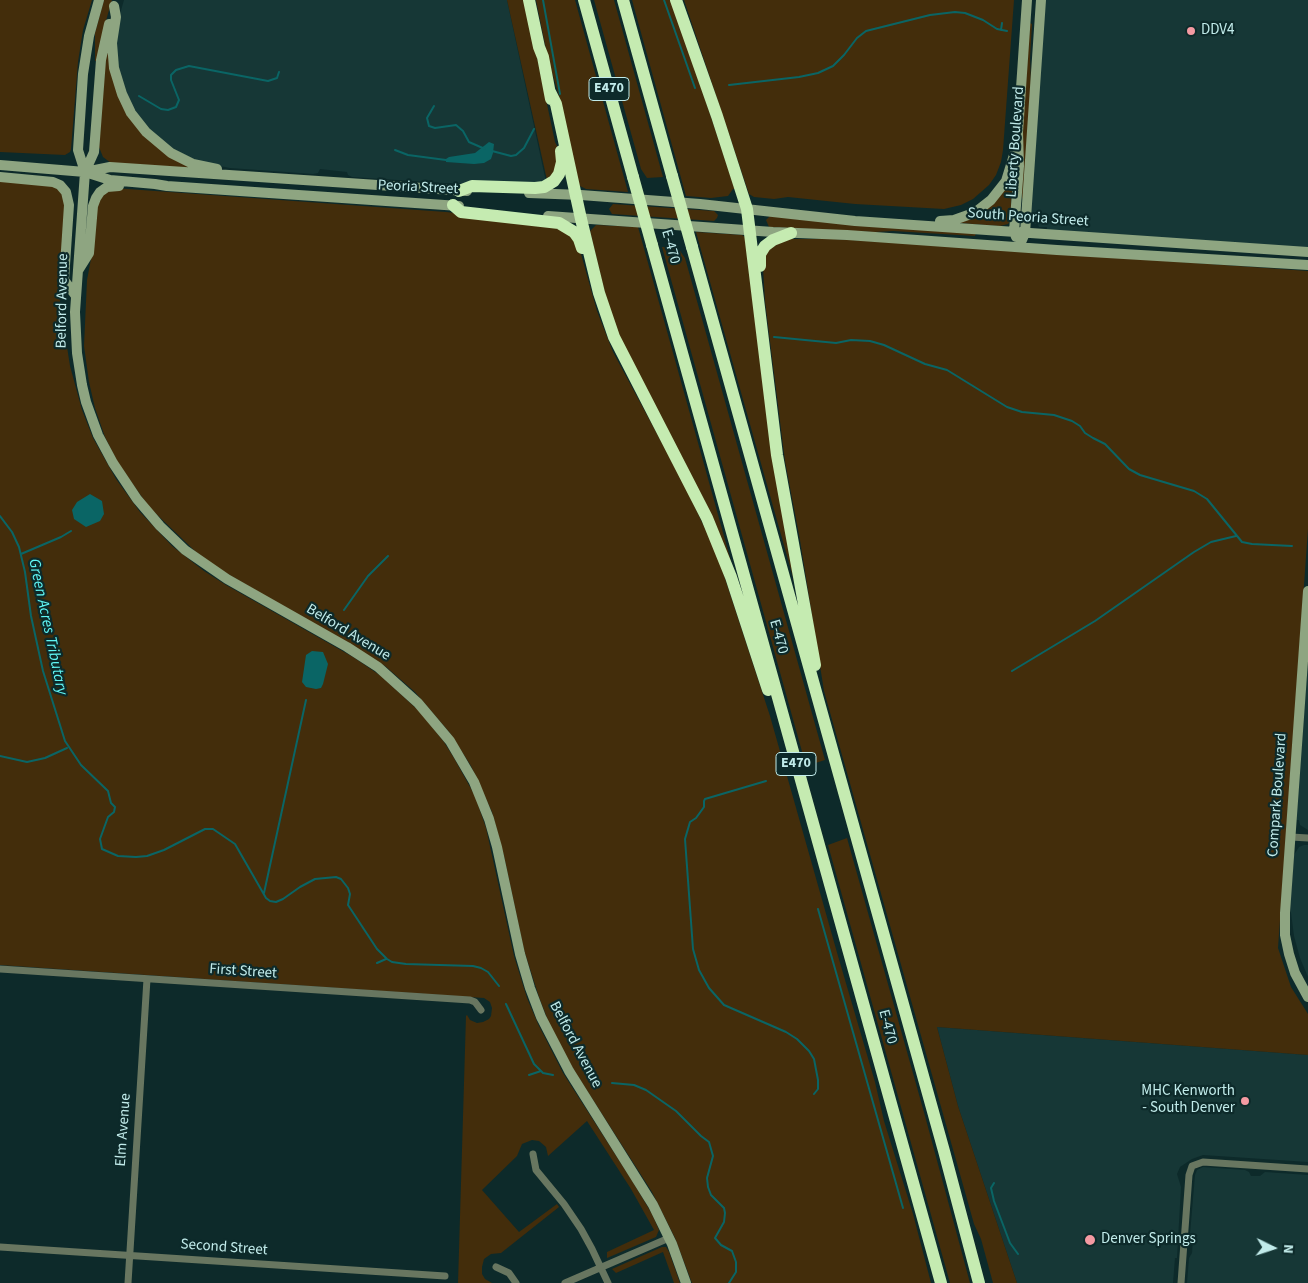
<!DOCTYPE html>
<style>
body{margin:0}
#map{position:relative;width:1308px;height:1283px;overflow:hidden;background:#0d2a2a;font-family:"Source Sans 3",sans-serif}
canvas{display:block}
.north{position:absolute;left:1248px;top:1223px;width:50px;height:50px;-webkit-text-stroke:4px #0d2a2a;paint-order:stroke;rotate:94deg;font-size:14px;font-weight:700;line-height:20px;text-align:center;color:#c1ebea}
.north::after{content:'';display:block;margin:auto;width:18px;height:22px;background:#c1ebea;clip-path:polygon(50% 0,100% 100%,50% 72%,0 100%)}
</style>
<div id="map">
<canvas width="1308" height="1283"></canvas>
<div class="north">N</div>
</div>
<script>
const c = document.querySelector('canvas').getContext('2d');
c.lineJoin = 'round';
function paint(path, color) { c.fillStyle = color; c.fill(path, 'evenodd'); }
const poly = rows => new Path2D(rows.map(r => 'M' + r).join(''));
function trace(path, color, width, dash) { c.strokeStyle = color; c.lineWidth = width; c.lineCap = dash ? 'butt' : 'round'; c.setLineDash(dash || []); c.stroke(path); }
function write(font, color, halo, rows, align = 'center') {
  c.font = font + ' "Source Sans 3",sans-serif'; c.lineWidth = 4.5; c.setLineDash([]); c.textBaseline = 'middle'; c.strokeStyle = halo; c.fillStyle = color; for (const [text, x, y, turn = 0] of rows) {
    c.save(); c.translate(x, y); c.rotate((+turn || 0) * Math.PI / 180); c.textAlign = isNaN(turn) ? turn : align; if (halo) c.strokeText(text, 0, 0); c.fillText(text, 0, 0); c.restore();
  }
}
paint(poly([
 [124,0,507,0,546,182,532,186,442,183,352,177,348,175,347,172,320,169,318,173,313,174,230,168,199,162,165,145,138,117,124,90,115,52,118,21],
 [1045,0,1308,0,1308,248,1047,230,1047,227,1039,227,1038,224,1033,224,1034,221,1030,221],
 [1308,658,1308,830,1300,825,1299,820,1296,820],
 [1304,845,1308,845,1308,977,1300,958,1294,936,1290,905,1294,855,1299,847],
 [937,1027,1308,1055,1308,1162,1203,1155,1192,1159,1180,1167,1177,1174,1181,1187,1177,1258,1175,1258,1173,1283,1017,1283,958,1106],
 [1203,1167,1245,1170,1249,1172,1251,1176,1260,1176,1265,1172,1308,1175,1308,1283,1187,1283,1189,1258,1192,1253,1193,1240,1190,1234,1195,1175,1197,1170]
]), '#163736');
paint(poly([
 [0,0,92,0,83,30,78,62,71,149,70,152,65,155,0,152],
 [104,0,112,0,105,24,98,61,95,61,95,33],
 [507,0,525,0,555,142,558,148,558,169,547,180],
 [536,0,575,0,628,192,586,189,578,185,560,99,548,59],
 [594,0,614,0,663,177,647,178,641,169],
 [632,0,672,0,735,189,733,189,728,196,711,198,686,196],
 [684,0,1014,0,1003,150,1001,162,996,175,989,185,973,199,961,205,944,209,855,204,788,197,774,199,754,197,749,194,743,176],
 [1030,23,1032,24,1030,58,1031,85,1023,198,1022,199,1022,134],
 [108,53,125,107,188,166,188,168,111,163,103,157,99,147,106,54],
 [1013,175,1010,221,1008,224,1000,226,960,223],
 [0,179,51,184,63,193,65,204,60,302,70,366,82,410,93,438,116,479,140,512,172,546,204,571,226,585,353,657,381,676,420,712,444,742,454,758,475,796,486,828,514,956,527,998,538,1024,563,1073,631,1179,652,1214,659,1230,656,1237,607,1258,607,1252,654,1230,631,1189,587,1121,548,1156,546,1147,539,1141,532,1140,522,1144,517,1156,482,1190,519,1232,557,1204,559,1207,501,1253,491,1254,484,1259,482,1267,482,1274,485,1279,492,1283,458,1283,466,1016,467,1015,470,1020,477,1023,483,1022,489,1019,491,1016,492,1008,490,1002,484,998,0,965],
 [114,188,446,212,552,223,569,232,581,254,597,311,613,352,684,484,717,554,770,716,838,956,875,1082,884,1121,913,1214,931,1283,692,1283,675,1238,652,1192,572,1067,549,1023,539,997,524,950,504,856,492,812,471,766,450,733,415,692,385,666,221,570,196,552,149,507,118,463,105,437,95,408,89,382,84,346,87,280,94,243,96,207,100,196],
 [613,204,714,211,718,215,717,218,714,221,612,214,609,209],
 [770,216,976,233,975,236,893,231,874,232,769,227,766,220],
 [596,225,638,227,732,565,619,337,606,298,590,231],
 [696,232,742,235,745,237,796,588],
 [786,239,834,239,955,246,1308,271,1308,529,1278,948,1291,987,1308,1014,1308,1055,937,1027,958,1106,1017,1283,993,1283,981,1239,974,1224,824,691,800,540,785,461,765,301,763,268,766,251],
 [662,247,678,248,685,258,825,760,806,766],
 [847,838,925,1116,970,1283,950,1283,828,845],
 [662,1247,666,1247,669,1252,680,1283,674,1283,663,1252,616,1273,612,1269]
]), '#432d0b');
paint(poly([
 [489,142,494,144,493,153,491,159,484,163,474,164,446,162,446,159,449,157,475,153],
 [90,494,102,501,104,514,100,521,86,527,74,519,72,510,77,502],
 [312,651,323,652,328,664,323,684,321,688,316,689,306,687,302,682,306,655]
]), '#0a6565');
trace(poly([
 [543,0,560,94],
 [664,0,695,88],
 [1001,30,1002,23],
 [729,85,799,77,818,73,833,66,844,55,857,38,866,31,930,15,955,12,965,13,983,20,997,29,1007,31],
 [139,96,161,109,168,110,176,107,179,100,171,80,171,75,176,70,189,66,268,81,277,78,279,72],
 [434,106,427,118,429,126,435,128,456,125,463,131,469,142,485,149],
 [395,150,408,155,446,160],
 [492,151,511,156,516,155,524,148,534,129],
 [774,337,836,343,851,340,870,341,884,345,925,364,947,370,1007,407,1022,412,1054,415,1072,421,1080,426,1085,433,1093,438,1105,444,1129,469,1140,475,1194,491,1207,499,1242,542,1252,544,1292,546],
 [0,516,12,532,19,547,25,572,31,616,43,671,65,741,81,765,108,791,111,803,115,807,114,812,108,817,100,839,102,849,118,856,136,857,147,856,164,850,205,829,213,829,235,844,266,898,270,901,276,902,283,899,300,887,315,879,336,877,341,879,348,888,350,894,348,905,377,949,387,959,392,962,406,964,473,966,481,968,488,972,499,986],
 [21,554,61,537,71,531],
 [344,610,368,576,388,556],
 [1012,671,1095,621,1194,552,1211,542,1236,536],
 [0,756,27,762,45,758,67,748],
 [766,781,705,799,704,801,704,807,696,818,690,822,685,839,693,949,699,970,709,988,724,1005,786,1032,797,1039,809,1051,814,1059,818,1080,818,1089,814,1094],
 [264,893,306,700],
 [818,909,903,1208],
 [377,963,386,959],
 [506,1004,534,1064,543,1073,553,1075],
 [529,1075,541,1071],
 [612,1083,634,1085,646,1090,676,1111,701,1136,709,1142,713,1156,707,1178,708,1187,711,1195,724,1208,725,1213,724,1222,715,1238,721,1245,732,1251,736,1262,736,1272,729,1283],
 [994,1183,991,1188,994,1201,1010,1243,1018,1254]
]), '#0a6565', 2);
trace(poly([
 [1291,837,1308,838],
 [0,969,470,1000,475,1002,481,1010],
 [533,1154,536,1170,564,1204,581,1229,592,1249,608,1283],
 [0,1247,445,1276],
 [496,1267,509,1273,516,1283],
 [128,1283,147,979],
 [565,1283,669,1238],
 [1181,1283,1189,1175,1192,1166,1203,1162,1308,1169]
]), '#687660', 7);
trace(poly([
 [99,0,89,36,83,74,78,150,85,172,75,312,77,353,82,385,86,402,98,435,113,463,137,499,160,526,185,550,227,579,347,647,378,667,418,703,450,741,474,782,489,819,497,847,520,954,530,988,541,1017,569,1071,653,1205,672,1244,686,1283],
 [114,6,116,17,112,43,114,68,122,94,131,113,146,132,171,153,193,164,217,169],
 [0,165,85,172,110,180,155,184,167,186,459,206],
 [85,172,110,167,467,191],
 [85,172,94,152,101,60,109,24],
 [0,177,53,182,60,185,66,192,69,205,64,280,76,296],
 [529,193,581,195,700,204,855,221,1308,252],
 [548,216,773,232,847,235,1057,250,1308,265],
 [940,221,954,220,968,215,977,211,991,200,1006,181,1014,155],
 [1016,237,1014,232,1019,166,1018,132,1027,0],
 [1019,247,1025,233,1041,0],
 [79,269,89,253,93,206,96,198,100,192,107,187,119,186],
 [1308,591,1285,913,1285,935,1289,954,1295,973,1308,997]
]), '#8ea581', 10);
trace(poly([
 [529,0,539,47,543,57,551,99],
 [584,0,633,177],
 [623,0,672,176],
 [676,0,717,116,747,209,777,455,815,665],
 [550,92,556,104,581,219,599,293,614,337,707,518,731,577,768,690],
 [459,191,472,186,535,188,544,187,554,181,559,174,562,162,561,151],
 [453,205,461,212,559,223,574,232,579,239,582,248],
 [652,245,941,1283],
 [692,247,944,1151,979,1283],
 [760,266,760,254,765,246,773,240,791,233]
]), '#c5ebb1', 12);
trace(poly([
 [672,176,692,247],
 [633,177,652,245]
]), '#c5ebb1', 12);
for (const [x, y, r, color] of [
 [1191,31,5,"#f49aa2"],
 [1245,1101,5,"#f49aa2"],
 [1090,1240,6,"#f49aa2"]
]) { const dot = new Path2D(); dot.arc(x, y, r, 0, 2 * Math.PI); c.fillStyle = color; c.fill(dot); trace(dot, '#0d2a2a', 2); }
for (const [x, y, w] of [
 [609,89,40],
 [796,764,40]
]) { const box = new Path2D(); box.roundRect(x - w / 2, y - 11.5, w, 23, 4); c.fillStyle = '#0d2a2a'; c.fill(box); trace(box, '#c1ebea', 1); }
write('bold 14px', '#c1ebea', null, [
 ["E470",609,89],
 ["E470",796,764]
]);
write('15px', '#c1ebea', '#0d2a2a', [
 ["DDV4",1201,31],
 ["MHC Kenworth",1235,1092,"right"],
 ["- South Denver",1235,1109,"right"],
 ["Denver Springs",1101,1240]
], 'left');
write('15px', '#c1ebea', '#0d2a2a', [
 ["Liberty Boulevard",1016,142,-86],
 ["Peoria Street",418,188,3],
 ["South Peoria Street",1028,218,4],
 ["E-470",670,247,74],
 ["Belford Avenue",63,301,-89],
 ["Belford Avenue",348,633,31],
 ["E-470",778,637,74],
 ["Compark Boulevard",1278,795,-86],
 ["First Street",243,972,4],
 ["E-470",887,1027,75],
 ["Belford Avenue",575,1045,62],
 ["Elm Avenue",124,1130,-86],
 ["Second Street",224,1248,4]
]);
write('italic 16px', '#60f4f3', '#0d2a2a', [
 ["Green Acres Tributary",47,627,78]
]);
</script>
